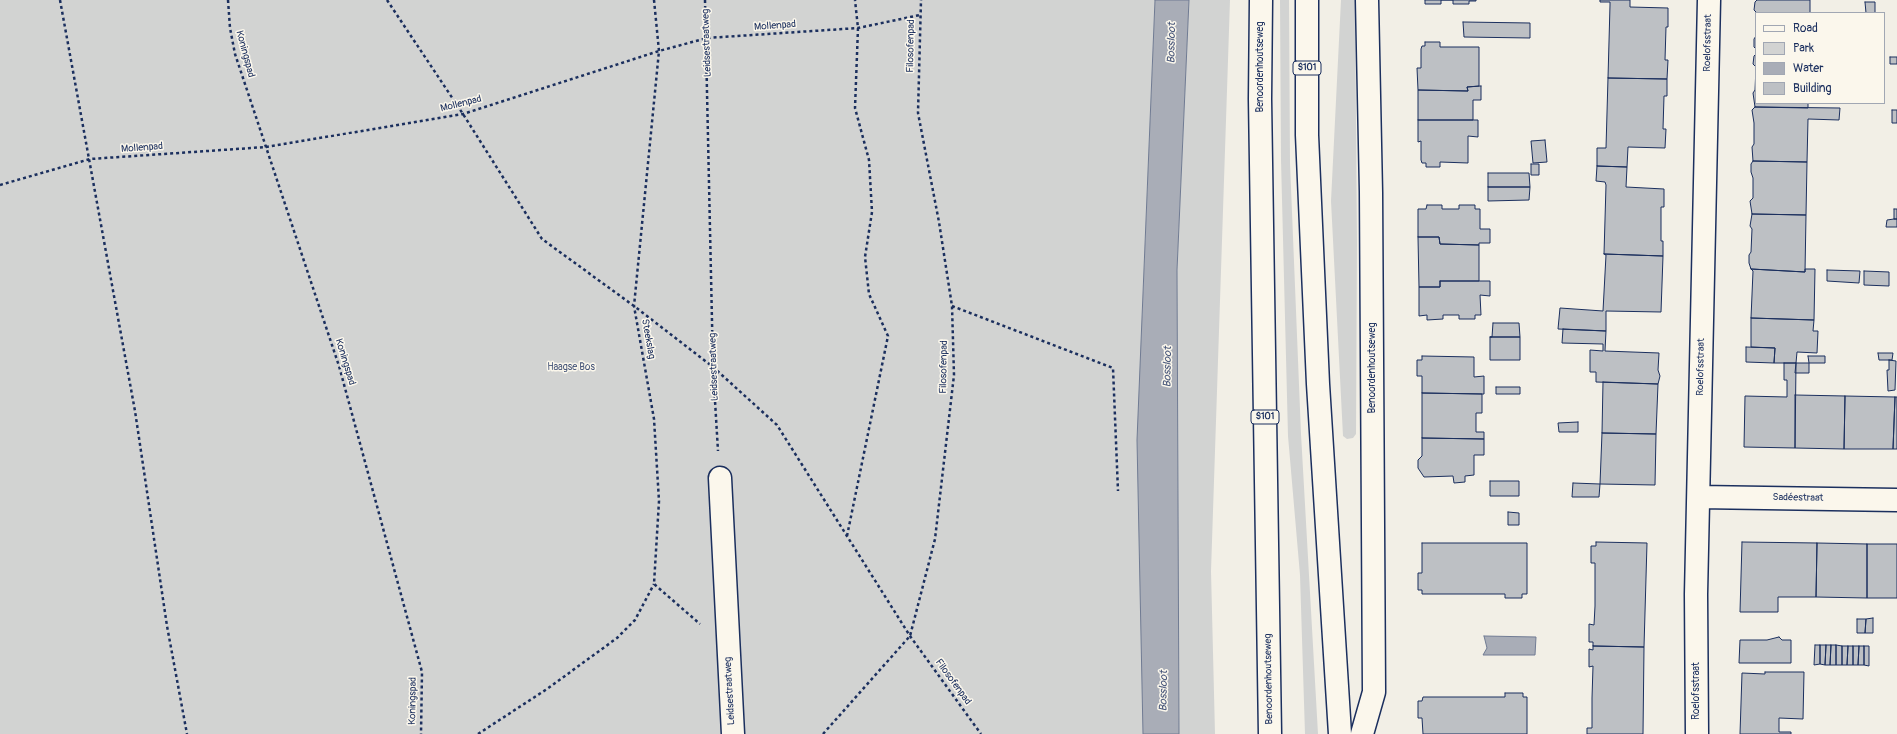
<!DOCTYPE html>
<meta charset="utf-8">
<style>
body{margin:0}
#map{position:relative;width:1897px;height:734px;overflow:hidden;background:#f2efe6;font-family:Pangolin,sans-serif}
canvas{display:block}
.legend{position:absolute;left:1755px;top:12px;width:130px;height:92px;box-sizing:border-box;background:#fbf7ec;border:1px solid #a1a7b3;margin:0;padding:5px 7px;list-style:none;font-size:12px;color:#1b2f5e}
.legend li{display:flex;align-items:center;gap:8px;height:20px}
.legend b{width:20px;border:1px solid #a1a7b3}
</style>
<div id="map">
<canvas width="1897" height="734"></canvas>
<ul class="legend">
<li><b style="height:5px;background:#fbf7ec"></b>Road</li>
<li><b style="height:11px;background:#d2d3d2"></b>Park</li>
<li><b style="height:11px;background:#a9adb7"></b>Water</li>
<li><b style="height:11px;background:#bdc0c4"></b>Building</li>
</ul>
</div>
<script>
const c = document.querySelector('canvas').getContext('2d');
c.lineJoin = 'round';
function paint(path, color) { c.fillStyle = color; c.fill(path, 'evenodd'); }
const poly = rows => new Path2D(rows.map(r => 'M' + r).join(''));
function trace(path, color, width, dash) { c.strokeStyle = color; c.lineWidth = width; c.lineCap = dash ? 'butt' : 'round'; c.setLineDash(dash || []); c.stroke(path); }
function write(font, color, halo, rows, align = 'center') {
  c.font = font + ' Pangolin,sans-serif'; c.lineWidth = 3; c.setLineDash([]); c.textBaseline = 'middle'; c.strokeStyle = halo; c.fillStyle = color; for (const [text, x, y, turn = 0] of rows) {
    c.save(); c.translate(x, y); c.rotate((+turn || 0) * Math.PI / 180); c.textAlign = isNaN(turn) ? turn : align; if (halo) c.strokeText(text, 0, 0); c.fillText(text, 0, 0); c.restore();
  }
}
paint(poly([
 [0,0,1155,0,1142,320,1148,734,0,734],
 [1189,0,1230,0,1211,571,1215,734,1179,734,1177,270],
 [1280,0,1289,0,1290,163,1301,434,1318,734,1305,734,1300,575,1288,436,1281,160],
 [1341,0,1355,0,1357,242,1356,434,1353,438,1347,439,1343,436,1331,201]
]), '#d2d3d2');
const water = poly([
 [1155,0,1189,0,1177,270,1179,734,1143,734,1137,440,1155,0],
 [1484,636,1536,637,1535,655,1483,655,1487,648,1484,636]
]);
paint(water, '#a9adb7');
trace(water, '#707b93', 1);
const building = poly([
 [1425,0,1476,0,1476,1,1469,1,1469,4,1453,4,1453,0,1441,0,1441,4,1425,4,1425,0],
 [1600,0,1630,0,1630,7,1668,8,1668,27,1666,27,1665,60,1668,60,1667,79,1608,78,1610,5,1610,2,1600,2,1600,0],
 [1757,0,1810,0,1810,13,1757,13,1754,10,1755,2,1757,0],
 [1865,2,1875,2,1875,13,1866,13,1865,2],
 [1463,22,1530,23,1530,38,1464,37,1463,22],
 [1756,36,1756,49,1754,47,1754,39,1756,36],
 [1425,42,1440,42,1440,47,1479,47,1479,86,1467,87,1468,91,1418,90,1417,68,1421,68,1421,49,1422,46,1425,46,1425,42],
 [1756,54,1756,103,1808,103,1808,108,1755,107,1753,93,1755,90,1756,67,1753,64,1754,56,1756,54],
 [1890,57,1897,57,1897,64,1890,64,1890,57],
 [1608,78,1667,79,1667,96,1664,96,1663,129,1666,129,1665,148,1628,147,1627,167,1597,166,1597,148,1606,148,1608,78],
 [1481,86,1481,100,1473,100,1473,120,1418,120,1418,90,1468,91,1467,87,1481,86],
 [1755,107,1840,108,1839,120,1808,119,1807,162,1753,161,1752,147,1754,144,1754,123,1752,110,1755,107],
 [1892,110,1897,110,1897,123,1892,123,1892,110],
 [1418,120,1478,120,1478,137,1468,136,1468,163,1440,162,1440,167,1426,167,1426,163,1422,163,1421,160,1421,141,1418,142,1418,120],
 [1545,140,1547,162,1533,163,1531,141,1545,140],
 [1753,161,1807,162,1806,215,1752,214,1750,201,1753,198,1753,178,1751,172,1751,164,1753,161],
 [1531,164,1539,164,1539,175,1531,175,1531,164],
 [1597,166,1627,167,1626,187,1664,189,1664,207,1661,207,1661,241,1663,241,1663,256,1604,254,1606,185,1605,182,1596,181,1597,166],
 [1488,173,1529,173,1530,187,1488,187,1488,173],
 [1488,187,1530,187,1529,200,1488,201,1488,187],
 [1427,205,1442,205,1442,209,1459,209,1459,205,1475,205,1475,209,1480,209,1480,229,1490,229,1490,243,1479,243,1479,245,1440,244,1439,237,1418,237,1418,209,1426,209,1427,205],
 [1894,209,1897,209,1897,219,1894,219,1894,209],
 [1752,214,1806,215,1805,272,1751,269,1749,263,1749,255,1751,252,1752,229,1750,226,1752,214],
 [1894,219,1897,219,1897,227,1886,227,1887,220,1894,219],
 [1418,237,1439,237,1440,244,1479,245,1479,281,1440,281,1440,287,1419,287,1418,237],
 [1604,254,1663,256,1661,312,1606,311,1606,331,1558,329,1560,308,1603,311,1606,255,1604,254],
 [1751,269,1805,272,1805,269,1815,269,1814,320,1751,318,1753,271,1751,269],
 [1827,270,1860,271,1859,283,1827,281,1827,270],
 [1864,271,1889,272,1889,286,1864,285,1864,271],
 [1440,281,1490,281,1490,296,1480,295,1481,315,1475,315,1475,319,1459,319,1459,315,1443,315,1443,319,1427,320,1427,315,1419,316,1419,287,1440,287,1440,281],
 [1751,318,1814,320,1813,331,1818,331,1817,353,1797,352,1796,363,1774,363,1775,348,1751,347,1751,318],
 [1493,323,1519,323,1520,337,1490,337,1492,337,1493,323],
 [1563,329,1606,331,1605,351,1659,353,1658,370,1660,376,1658,384,1596,382,1596,372,1590,372,1590,350,1603,351,1603,344,1562,343,1563,329],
 [1490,337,1520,337,1520,360,1490,360,1490,337],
 [1746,347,1775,348,1774,363,1746,362,1746,347],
 [1878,353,1893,353,1892,360,1879,360,1878,353],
 [1422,356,1474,357,1474,377,1484,376,1484,394,1422,393,1422,376,1417,376,1417,360,1422,360,1422,356],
 [1808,356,1825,356,1825,363,1809,363,1808,356],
 [1889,360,1896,361,1895,390,1888,391,1887,370,1889,370,1889,360],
 [1784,363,1796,363,1795,448,1744,447,1745,396,1787,397,1787,380,1784,380,1784,363],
 [1796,363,1809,363,1809,373,1795,373,1796,363],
 [1603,382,1658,384,1656,434,1602,433,1603,382],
 [1496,387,1520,387,1520,394,1496,394,1496,387],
 [1422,393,1482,394,1482,413,1476,413,1476,432,1484,432,1484,439,1422,438,1422,393],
 [1795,395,1845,396,1844,449,1795,448,1795,395],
 [1845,396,1895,397,1893,449,1844,449,1845,396],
 [1895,397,1897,397,1897,449,1893,449,1895,397],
 [1578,422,1578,432,1559,432,1558,423,1578,422],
 [1602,433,1656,434,1655,485,1600,484,1602,433],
 [1422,438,1484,439,1484,455,1474,455,1474,475,1465,476,1465,482,1454,483,1453,476,1424,477,1418,468,1418,460,1422,456,1422,438],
 [1490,481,1519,481,1519,496,1490,496,1490,481],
 [1573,483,1600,484,1599,497,1572,497,1573,483],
 [1508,512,1519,513,1519,525,1508,525,1508,512],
 [1596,542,1647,543,1644,647,1593,646,1593,642,1589,642,1589,624,1594,625,1595,606,1595,563,1591,563,1591,546,1596,546,1596,542],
 [1742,542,1817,543,1816,597,1778,597,1778,612,1740,612,1742,542],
 [1422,543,1527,543,1527,594,1522,594,1522,598,1505,598,1505,594,1422,594,1422,590,1418,590,1418,573,1422,573,1422,543],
 [1817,543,1867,544,1867,598,1816,597,1817,543],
 [1867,544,1897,544,1897,598,1867,598,1867,544],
 [1873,618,1873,633,1865,633,1866,619,1873,618],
 [1857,619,1866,619,1865,633,1857,633,1857,619],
 [1779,637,1782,640,1791,640,1791,663,1739,663,1740,640,1767,640,1779,637],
 [1815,645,1820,645,1820,664,1814,665,1815,645],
 [1820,645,1826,645,1825,665,1820,664,1820,645],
 [1826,645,1831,645,1830,665,1825,665,1826,645],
 [1831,645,1836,645,1836,665,1830,665,1831,645],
 [1836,645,1842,646,1842,665,1836,665,1836,645],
 [1593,646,1644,647,1643,734,1587,734,1587,728,1592,728,1592,698,1593,666,1589,667,1589,649,1593,650,1593,646],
 [1842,646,1848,646,1847,665,1842,665,1842,646],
 [1848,646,1853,646,1853,665,1847,665,1848,646],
 [1853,646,1859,646,1858,665,1853,665,1853,646],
 [1859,646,1864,646,1864,665,1858,665,1859,646],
 [1864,646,1869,646,1869,666,1864,665,1864,646],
 [1765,672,1804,672,1803,719,1779,718,1779,732,1791,732,1791,734,1740,734,1742,673,1765,674,1765,672],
 [1505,693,1523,693,1523,697,1527,697,1527,734,1423,734,1422,718,1418,718,1418,701,1422,701,1423,697,1505,697,1505,693]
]);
paint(building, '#bdc0c4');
trace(building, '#1b2f5e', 1);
const minor = poly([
 [720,478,733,734],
 [1699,497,1897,500],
 [1362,734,1374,692,1371,192,1367,0],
 [1697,734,1696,594,1709,0]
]);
const major = poly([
 [1261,0,1260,99,1270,734],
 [1307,0,1307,135,1318,384,1340,734]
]);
trace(minor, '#1b2f5e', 25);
trace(major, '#1b2f5e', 25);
trace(poly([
 [60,0,135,411,167,626,187,734],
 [228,0,230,28,235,54,339,366,422,672,421,734],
 [387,0,463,114,542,239,634,306,713,367,777,425,910,636,981,734],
 [654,0,659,51,634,306,654,419,659,501,654,584,700,624],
 [705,0,713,367,718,451],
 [0,185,90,159,266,147,463,114,659,51,707,38,858,28,920,15],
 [952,306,1113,368,1118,491],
 [847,536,888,336,869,294,865,257,872,212,869,160,855,108,858,28,855,0],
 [478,734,547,689,617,638,635,620,654,584],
 [823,734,910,636,935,539,954,375,952,306,939,222,918,113,921,0]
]), '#1b2f5e', 2.5, [3, 3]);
trace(minor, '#fbf7ec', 22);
trace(major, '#fbf7ec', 22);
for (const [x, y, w] of [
 [1307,68,28],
 [1265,417,28]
]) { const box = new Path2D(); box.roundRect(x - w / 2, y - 7, w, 14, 3); c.fillStyle = '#fbf7ec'; c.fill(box); trace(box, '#1b2f5e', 1); }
write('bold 9px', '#1b2f5e', null, [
 ["S101",1307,68],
 ["S101",1265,417]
]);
write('10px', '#1b2f5e', '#fbf7ec', [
 ["Mollenpad",775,26,-4],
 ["Leidsestraatweg",707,43,-92],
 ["Roelofsstraat",1708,43,-89],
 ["Filosofenpad",911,46,-89],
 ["Koningspad",245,54,75],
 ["Benoordenhoutseweg",1260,67,-90],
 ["Mollenpad",461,104,-14],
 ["Mollenpad",142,148,-4],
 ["Steekslag",648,339,80],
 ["Koningspad",345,362,73],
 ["Leidsestraatweg",714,367,-92],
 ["Filosofenpad",944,367,-89],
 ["Roelofsstraat",1701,367,-89],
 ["Benoordenhoutseweg",1372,368,-90],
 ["Sadéestraat",1798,498,1],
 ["Benoordenhoutseweg",1269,679,-91],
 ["Filosofenpad",953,682,54],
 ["Leidsestraatweg",730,691,-93],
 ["Roelofsstraat",1696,691,-90],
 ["Koningspad",413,701,-89]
]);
write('10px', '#49587b', '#fbf7ec', [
 ["Haagse Bos",571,367]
]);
write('italic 11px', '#465579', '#fbf7ec', [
 ["Bossloot",1172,43,-89],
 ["Bossloot",1168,367,-89],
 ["Bossloot",1164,691,-89]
]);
</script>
